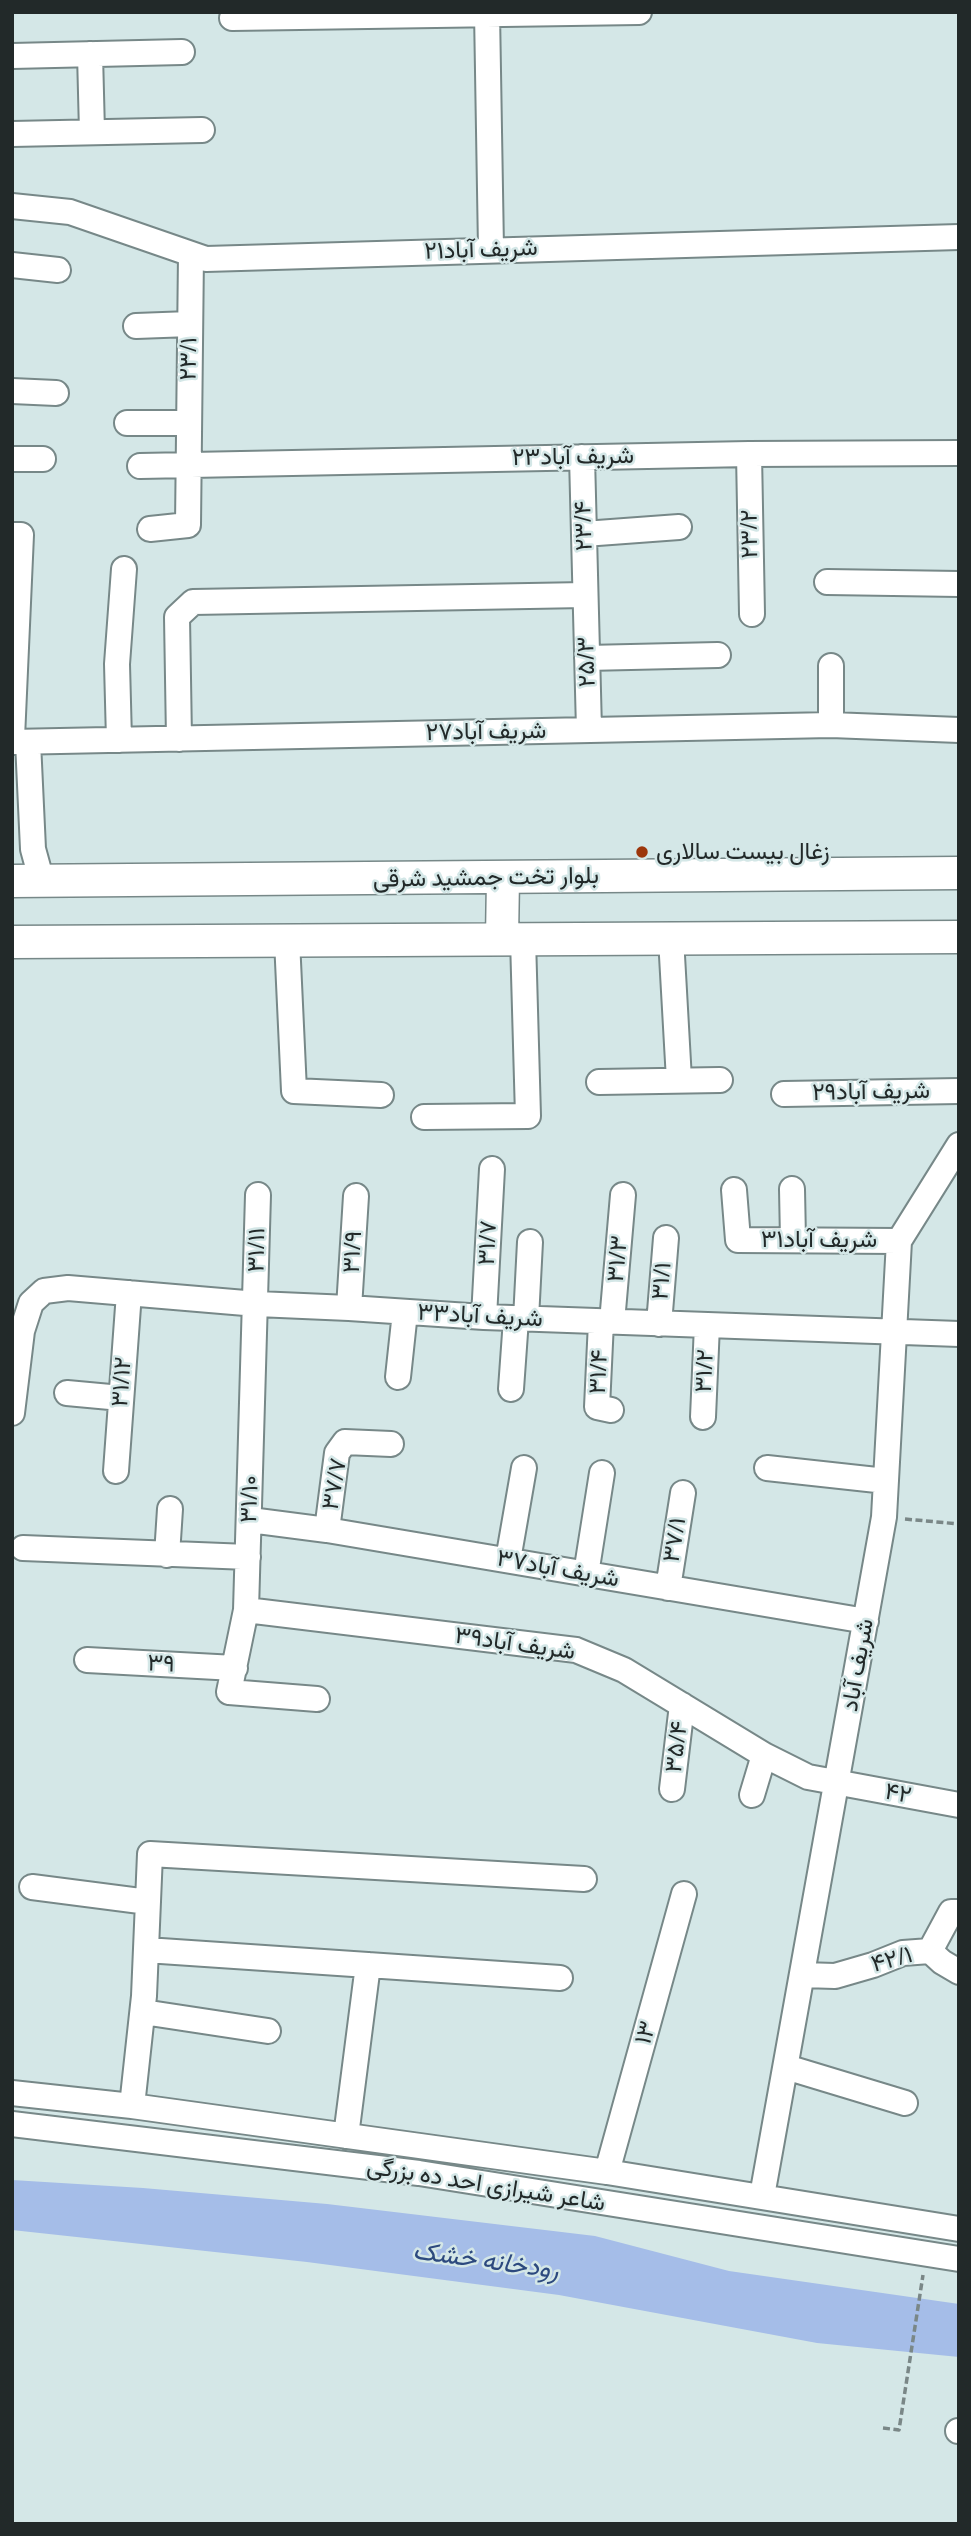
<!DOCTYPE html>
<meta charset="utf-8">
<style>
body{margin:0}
#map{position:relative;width:971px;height:2536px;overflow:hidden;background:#d4e7e7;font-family:"Zilla Slab",serif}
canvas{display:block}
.frame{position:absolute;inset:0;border:14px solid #222929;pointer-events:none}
</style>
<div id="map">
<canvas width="971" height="2536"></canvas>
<div class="frame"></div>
</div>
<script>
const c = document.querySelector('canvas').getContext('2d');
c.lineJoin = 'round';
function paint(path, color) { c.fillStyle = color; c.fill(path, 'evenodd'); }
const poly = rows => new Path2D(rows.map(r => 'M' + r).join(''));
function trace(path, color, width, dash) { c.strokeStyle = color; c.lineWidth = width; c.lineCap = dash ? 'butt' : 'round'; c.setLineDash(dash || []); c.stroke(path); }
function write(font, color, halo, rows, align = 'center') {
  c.font = font + ' "Zilla Slab",Vazirmatn,serif'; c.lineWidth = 5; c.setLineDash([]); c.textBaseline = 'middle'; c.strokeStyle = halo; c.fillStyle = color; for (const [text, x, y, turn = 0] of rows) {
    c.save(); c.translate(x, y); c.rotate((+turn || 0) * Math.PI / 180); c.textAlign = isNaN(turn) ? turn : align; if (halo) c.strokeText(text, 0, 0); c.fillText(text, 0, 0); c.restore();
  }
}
paint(poly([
 [12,2180,143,2188,327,2204,595,2236,729,2271,959,2304,959,2357,817,2343,559,2295,307,2262,12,2230]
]), '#a5bde8');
const minor = poly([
 [487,12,491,249],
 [232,18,639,12],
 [90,54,92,132],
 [12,56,182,52],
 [12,134,202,130],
 [12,206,70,212,206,259,959,237],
 [12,265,58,270],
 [136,326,190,324],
 [12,391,56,393],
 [127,423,188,423],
 [749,454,752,614],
 [582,457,589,730],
 [12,459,43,459],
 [140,466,749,454,959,453],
 [150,529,188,525,191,254],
 [584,534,679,527],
 [12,535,21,535,12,738],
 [827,582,959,584],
 [587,658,718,655],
 [831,725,831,666],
 [179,739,177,617,193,602,585,595],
 [119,740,117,664,124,569],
 [12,742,831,725,959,730],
 [28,742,33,849,42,882],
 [671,938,679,1080],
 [287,940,294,1091,381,1095],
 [599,1082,720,1080],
 [784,1094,959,1091],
 [424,1117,528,1116,523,939],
 [792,1189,793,1240],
 [734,1190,738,1240,899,1241],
 [258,1195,246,1610,229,1692,317,1699],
 [349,1308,356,1196],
 [484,1317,492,1169],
 [526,1319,530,1242],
 [601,1322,597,1407,611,1410],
 [612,1322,623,1195],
 [659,1324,666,1238],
 [398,1377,405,1312],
 [511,1389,516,1319],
 [67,1393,121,1398],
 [12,1413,22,1331,31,1303,44,1291,68,1288,257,1304,349,1308,484,1317,959,1334],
 [703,1417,707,1325],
 [767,1468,886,1481],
 [116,1471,129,1293],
 [250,1520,327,1530,866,1621],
 [327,1530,337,1453,345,1442,391,1444],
 [23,1548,248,1557],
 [167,1555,170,1509],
 [508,1560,524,1468],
 [586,1574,602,1473],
 [668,1588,683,1493],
 [246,1610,576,1650,624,1670,764,1755,808,1777,959,1805],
 [87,1660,235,1668],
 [672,1789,682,1705],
 [752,1795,764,1755],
 [32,1887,148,1902],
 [146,1950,560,1978],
 [930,1951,942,1962,959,1972],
 [802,1975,835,1976,873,1965,903,1953,930,1951,951,1912,959,1912],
 [143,2012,268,2031],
 [786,2067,905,2103],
 [12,2093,132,2106,607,2172,959,2229],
 [132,2106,144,1996,150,1854,584,1879],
 [12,2124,419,2173,959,2259],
 [346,2136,368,1965],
 [607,2172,684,1894],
 [762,2196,884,1517,899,1241,959,1145],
 [958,2431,959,2431]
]);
const major = poly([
 [12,881,959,873],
 [502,939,503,878],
 [12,942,959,937]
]);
trace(minor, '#788', 28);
trace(major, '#788', 35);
trace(poly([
 [905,1519,959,1524],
 [883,2428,899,2430,923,2275]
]), '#7a8787', 3.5, [7, 3.5]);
trace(minor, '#fff', 24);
trace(major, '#fff', 32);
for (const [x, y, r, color] of [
 [642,852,7,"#9c360b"]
]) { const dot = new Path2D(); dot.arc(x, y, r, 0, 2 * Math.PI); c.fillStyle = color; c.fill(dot); trace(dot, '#d4e7e7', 2.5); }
write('24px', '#222929', '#d4e7e7', [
 ["شریف آباد۲۱",481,250,-2],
 ["۲۳/۱",189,359,-89],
 ["شریف آباد۲۳",573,457,-1],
 ["۲۳/۴",584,526,-92],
 ["۲۳/۲",750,534,-91],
 ["۲۵/۳",587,662,-92],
 ["شریف آباد۲۷",486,732,-1],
 ["بلوار تخت جمشید شرقی",486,878,-1],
 ["شریف آباد۲۹",871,1092,-1],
 ["شریف آباد۳۱",819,1240],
 ["۳۱/۷",488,1243,-87],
 ["۳۱/۱۱",257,1250,-89],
 ["۳۱/۹",353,1252,-87],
 ["۳۱/۳",618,1259,-85],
 ["۳۱/۱",662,1281,-85],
 ["شریف آباد۳۳",480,1316,3],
 ["۳۱/۲",705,1371,-87],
 ["۳۱/۴",599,1372,-87],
 ["۳۱/۱۲",122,1382,-86],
 ["۳۷/۷",335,1484,-80],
 ["۳۱/۱۰",250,1499,-88],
 ["۳۷/۱",675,1540,-81],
 ["شریف آباد۳۷",558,1569,10],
 ["شریف آباد۳۹",515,1644,8],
 ["۳۹",161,1664,3],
 ["شریف آباد",858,1665,-80],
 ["۳۵/۴",677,1747,-83],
 ["۴۲",898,1794,11],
 ["۴۲/۱",892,1960,-15],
 ["۱۳",646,2033,-74],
 ["شاعر شیرازی احد ده بزرگی",486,2185,9]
]);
write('24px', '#222929', '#d4e7e7', [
 ["زغال بیست سالاری",656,852]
], 'left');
write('italic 26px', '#2c497e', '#d4e7e7', [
 ["رودخانه خشک",486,2261,8]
]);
</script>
